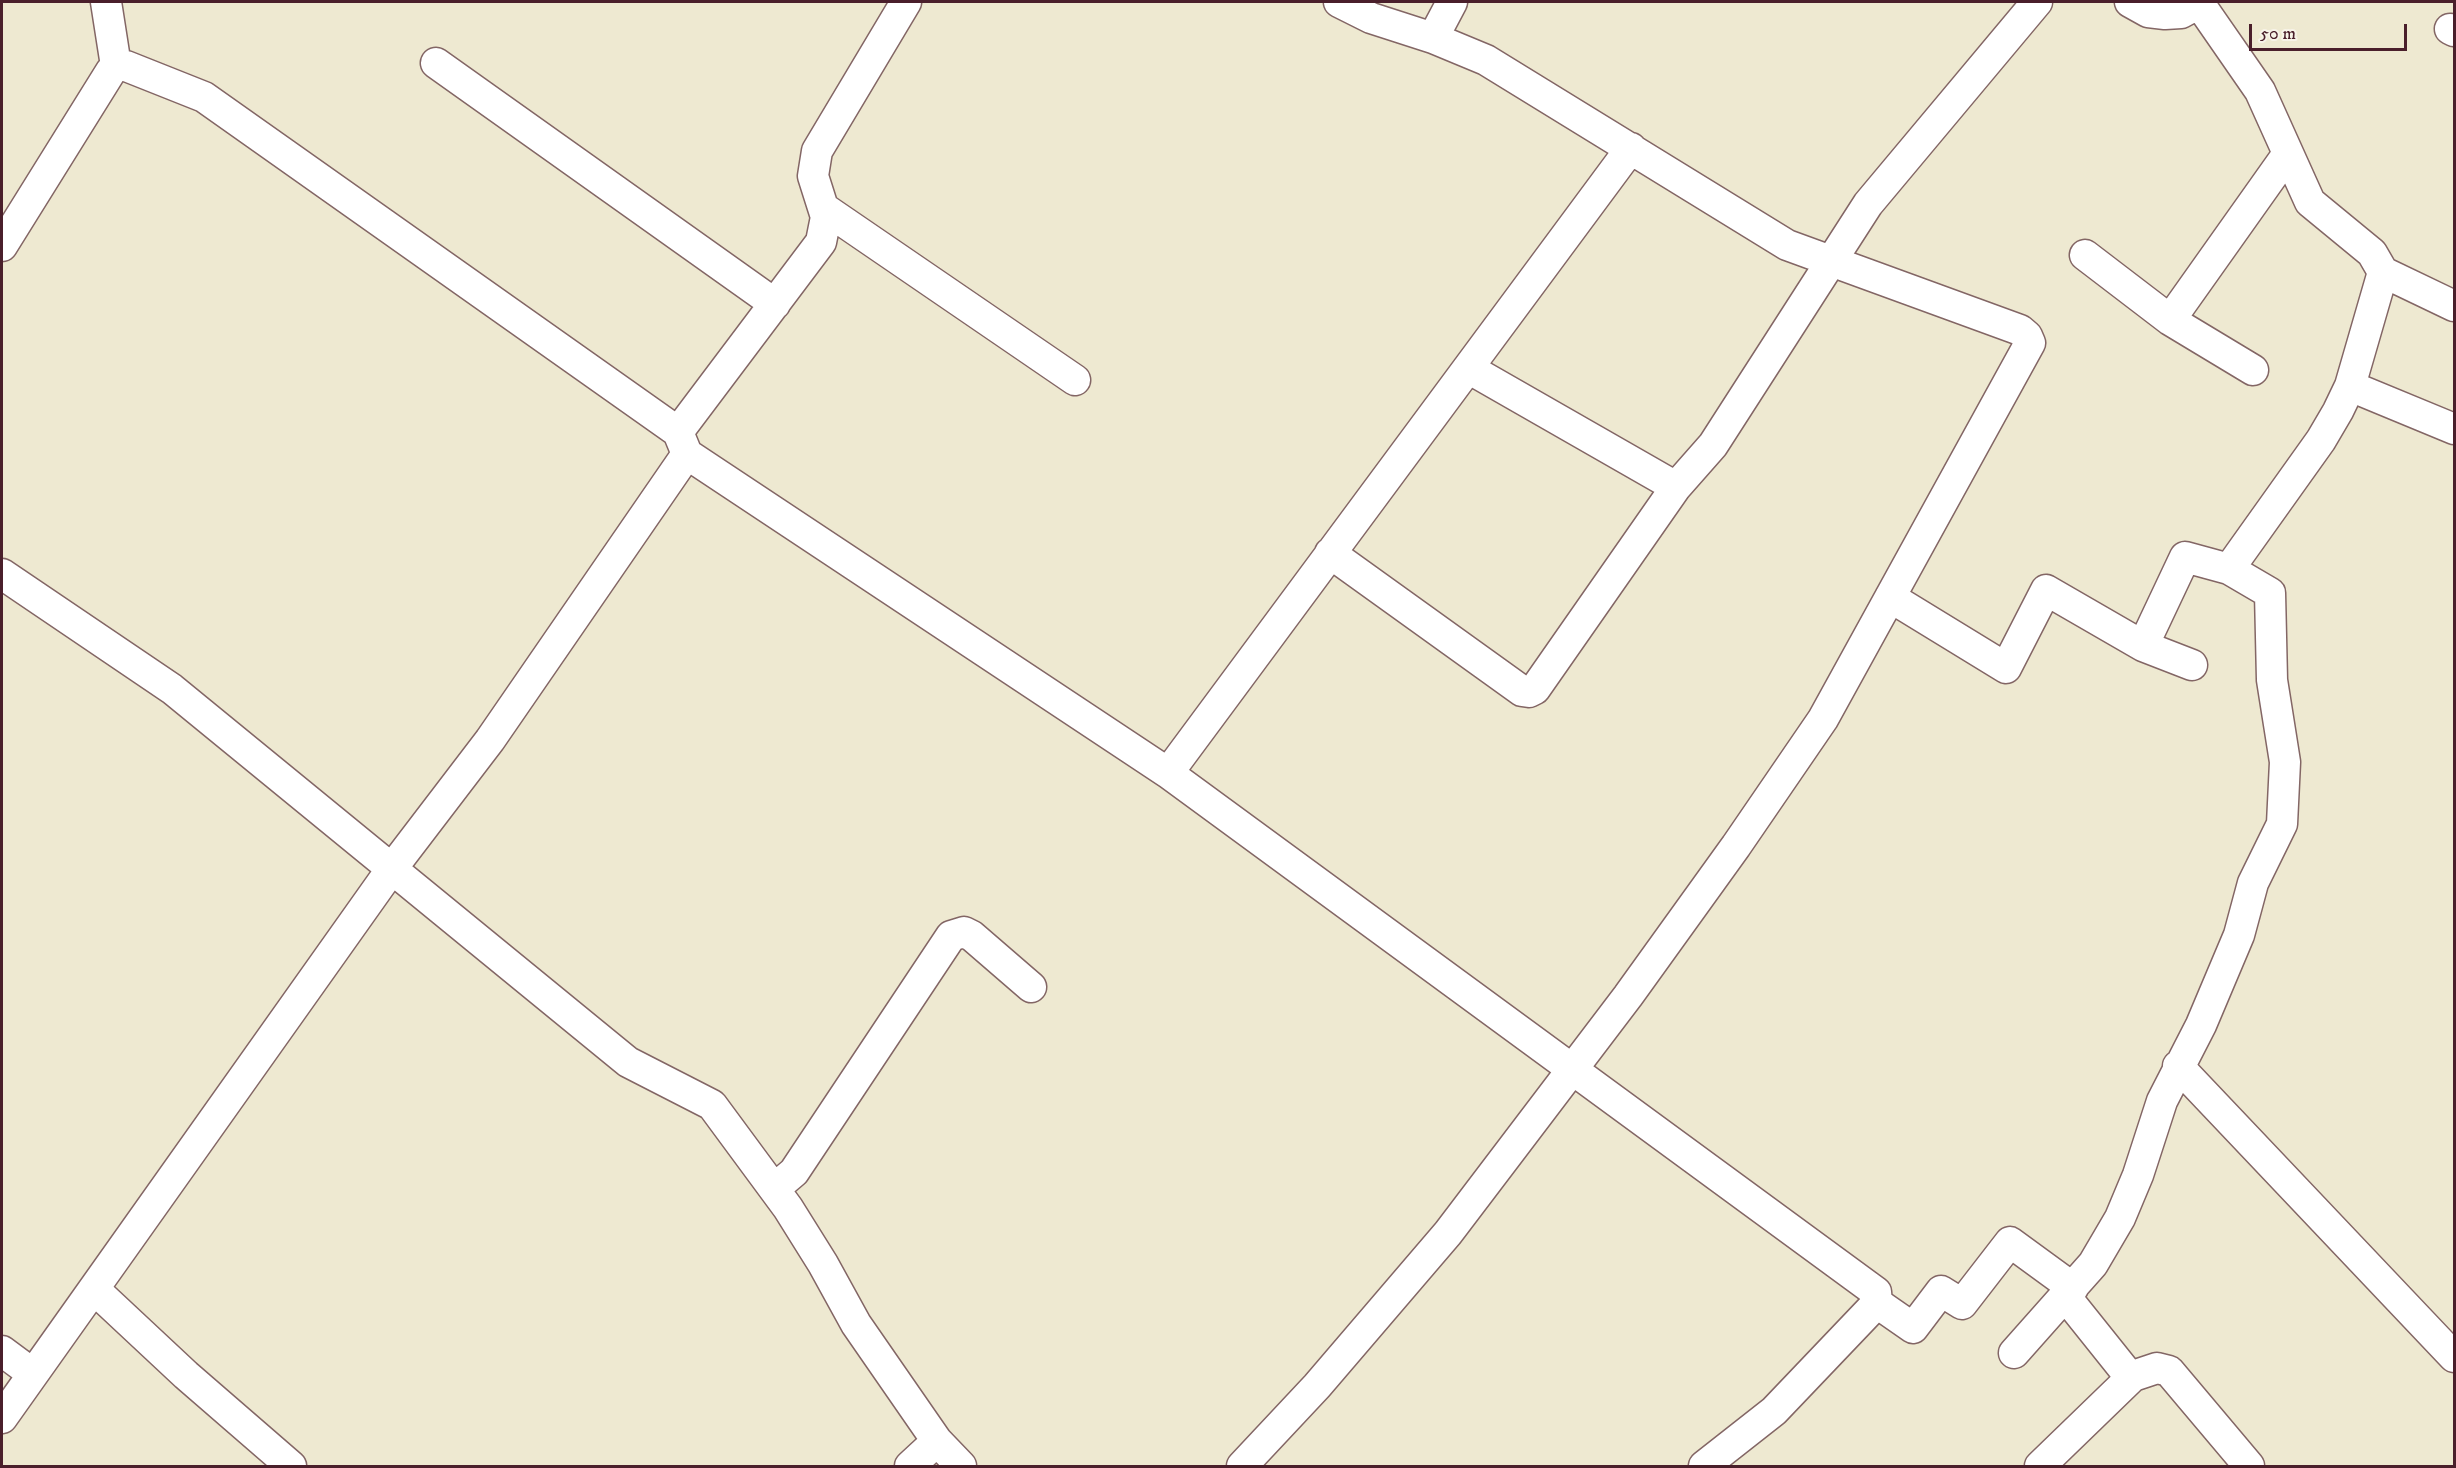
<!DOCTYPE html>
<style>
body{margin:0}
#map{position:relative;width:2456px;height:1468px;overflow:hidden;background:#eee9d1;font-family:"IM FELL DW Pica",serif}
canvas{display:block}
.frame{position:absolute;inset:0;border:3px solid #4a1f2b;pointer-events:none}
.scale{position:absolute;left:2249px;top:24px;width:158px;height:27px;box-sizing:border-box;border:3px solid #4a1f2b;border-top:0;padding-left:8px;font-size:18px;line-height:21px;white-space:nowrap;color:#4a1f2b;-webkit-text-stroke:4px #f7f3e8;paint-order:stroke}
</style>
<div id="map">
<canvas width="2456" height="1468"></canvas>
<div class="frame"></div>
<div class="scale">50 m</div>
</div>
<script>
const c = document.querySelector('canvas').getContext('2d');
c.lineJoin = 'round';
const poly = rows => new Path2D(rows.map(r => 'M' + r).join(''));
function trace(path, color, width, dash) { c.strokeStyle = color; c.lineWidth = width; c.lineCap = dash ? 'butt' : 'round'; c.setLineDash(dash || []); c.stroke(path); }
const minor = poly([
 [106,2,116,66],
 [2130,2,2148,12,2165,14,2181,13,2201,2],
 [2199,3,2260,91,2310,202,2372,253,2383,272,2350,386,2338,411,2321,440,2229,569],
 [2450,29,2454,31],
 [1433,38,1452,2],
 [436,63,775,304],
 [825,209,1075,380],
 [2,246,111,71,116,66,126,66,204,97,678,432],
 [2085,255,2170,320,2253,370],
 [2383,272,2454,306],
 [2170,320,2287,155],
 [1468,368,1676,487],
 [2350,386,2454,429],
 [687,454,1168,773,1876,1292,1877,1303,1774,1411,1704,1466],
 [1330,553,1522,691,1529,692,1535,689,1676,487,1713,445,1868,204,2037,2],
 [2,574,172,689,628,1062,712,1105,788,1208,823,1264,856,1324,937,1441,910,1466],
 [1890,597,2006,668,2046,590,2143,646,2192,665],
 [1168,773,1631,148],
 [2178,1066,2454,1357],
 [774,1189,794,1172,951,936,964,932,972,936,1031,987],
 [94,1289,186,1375,291,1466],
 [2066,1297,2126,1372,2133,1376,2157,1368,2169,1371,2249,1466],
 [1877,1303,1913,1328,1941,1291,1962,1304,2010,1242,2073,1288],
 [2,1351,33,1374],
 [2014,1353,2093,1264,2120,1218,2138,1175,2162,1101,2201,1025,2239,935,2253,883,2282,824,2285,762,2272,680,2270,593,2229,569,2185,557,2143,646],
 [2,1418,393,867,490,740,687,454,678,432,821,242,826,217,813,176,817,151,906,2],
 [937,1441,961,1466],
 [1242,1466,1317,1386,1448,1233,1628,996,1736,846,1823,719,2030,343,2027,336,2020,330,1787,245,1486,60,1433,38,1371,18,1339,2],
 [2040,1466,2133,1376]
]);
trace(minor, '#836665', 33);
trace(minor, '#fff', 30);
</script>
